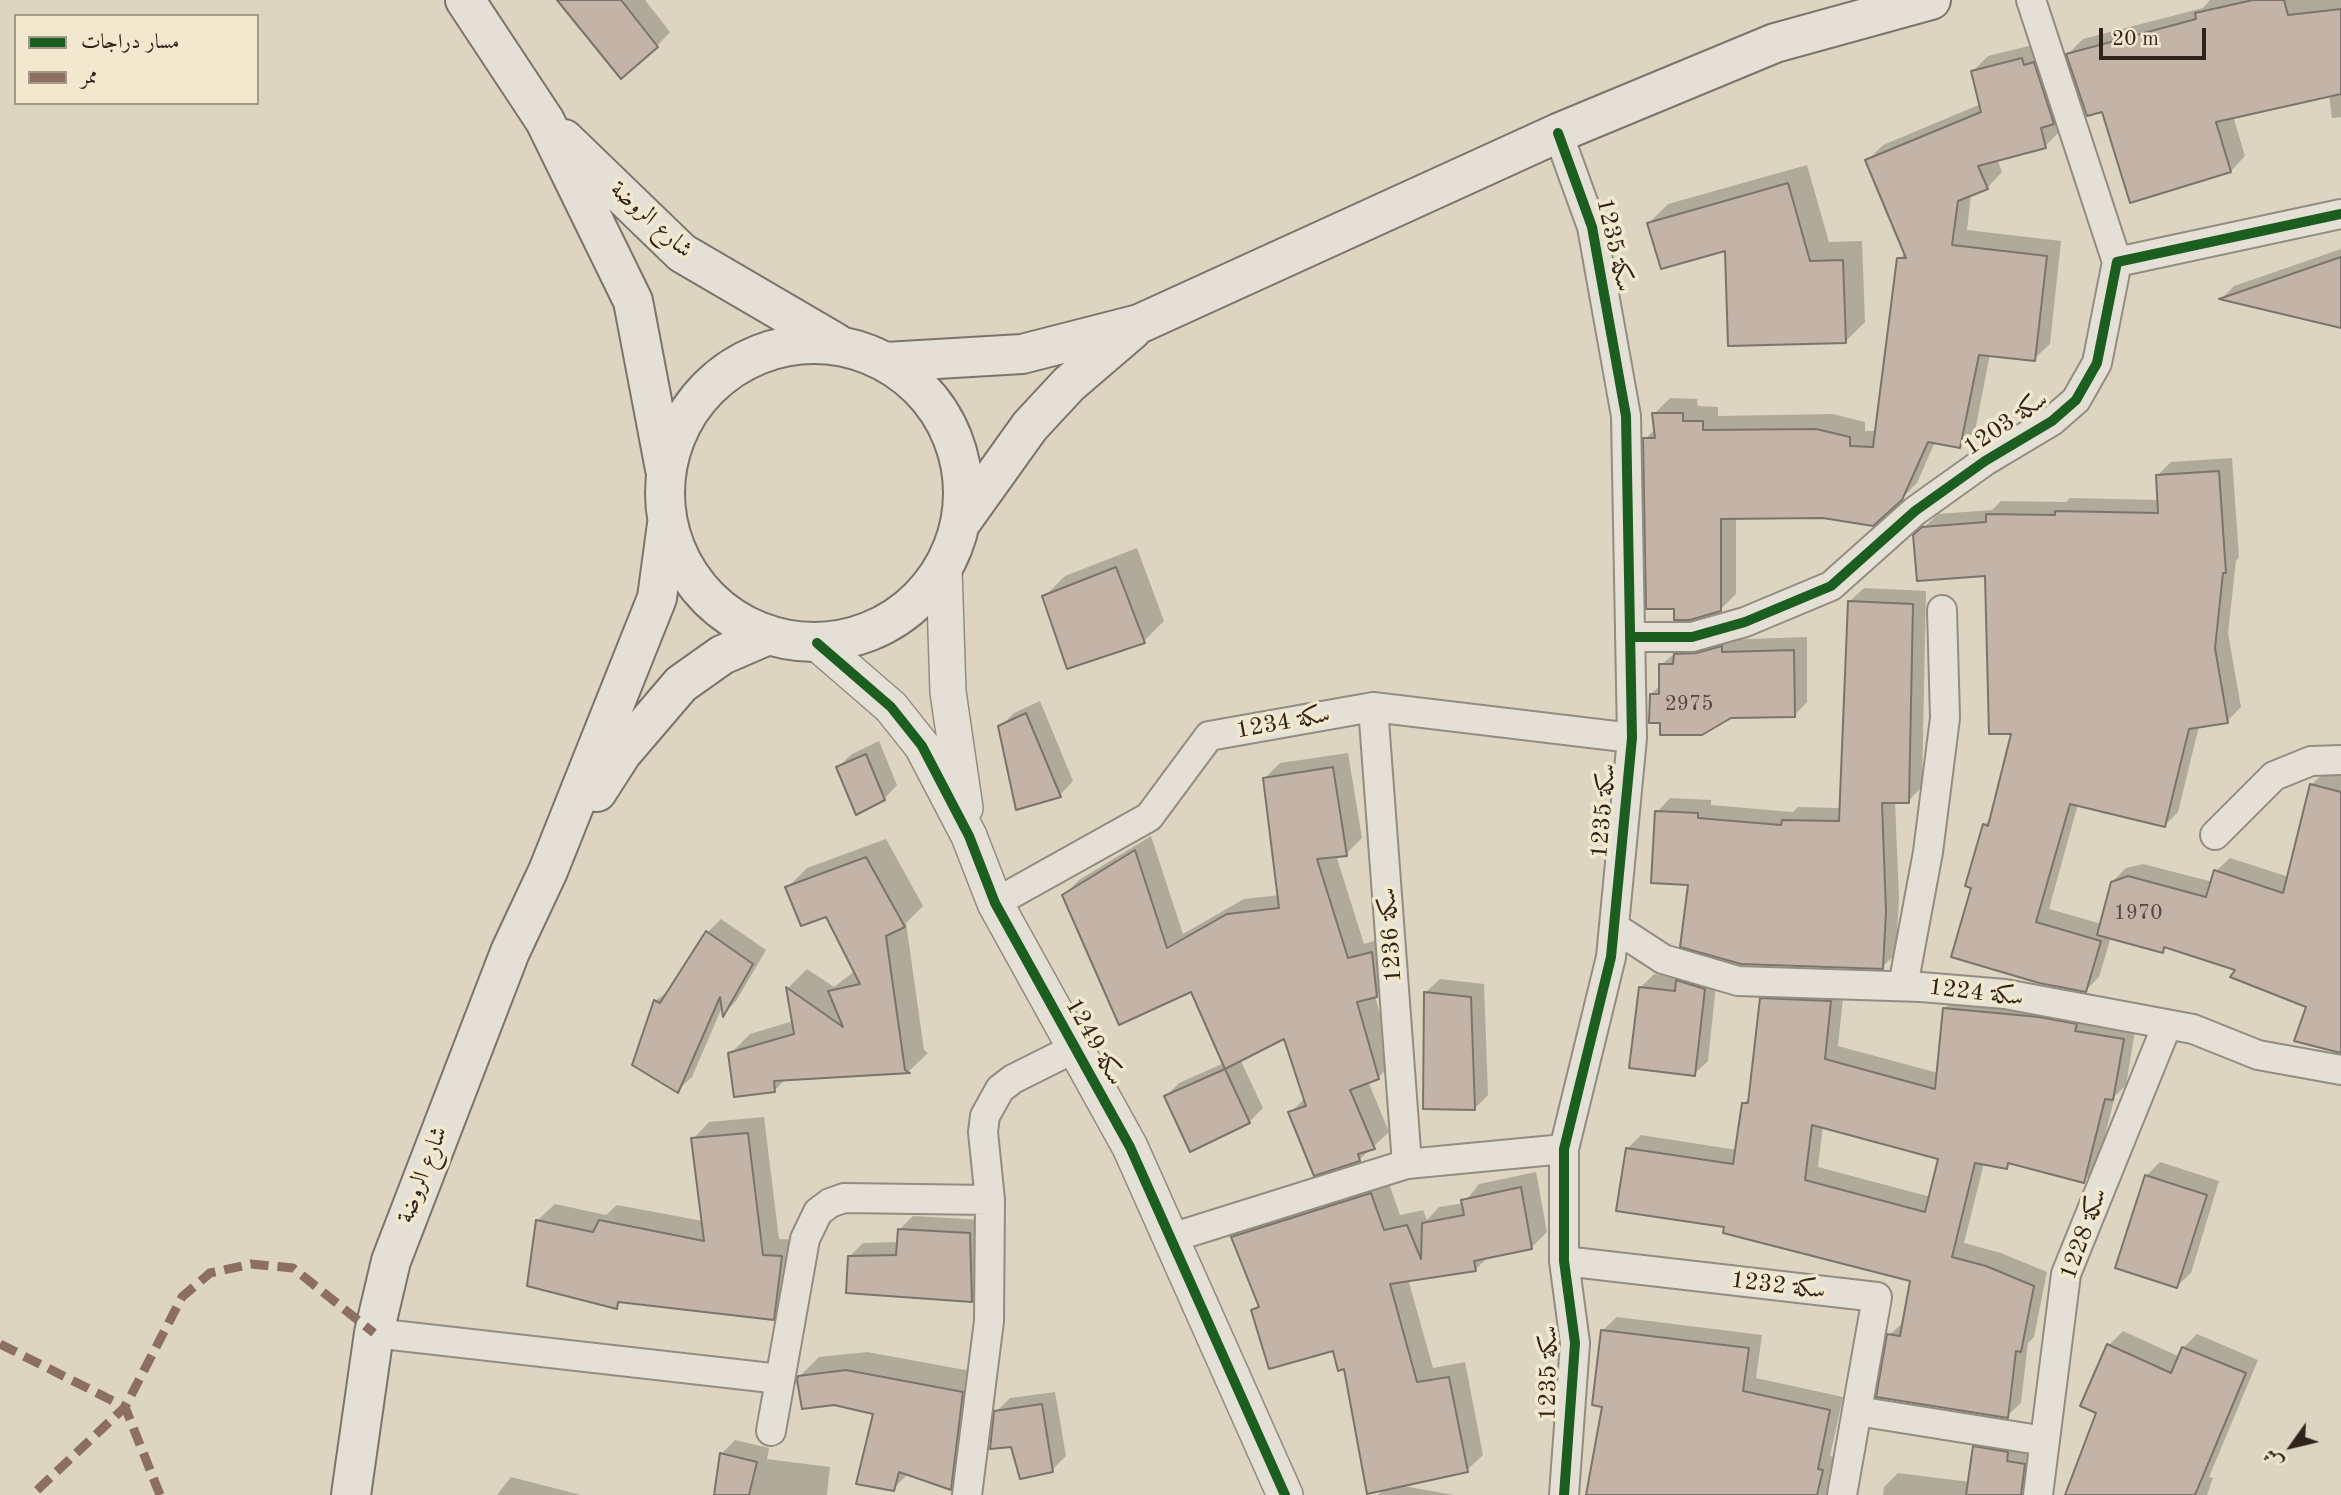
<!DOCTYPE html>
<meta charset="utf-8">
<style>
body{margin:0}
#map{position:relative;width:2341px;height:1495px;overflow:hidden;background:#ddd5c1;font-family:"Old Standard TT",Amiri,serif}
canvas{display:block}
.legend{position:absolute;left:14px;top:14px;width:245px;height:91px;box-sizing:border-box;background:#f1e8ce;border:2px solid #a59987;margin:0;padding:9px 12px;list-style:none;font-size:21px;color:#32221c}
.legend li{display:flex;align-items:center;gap:14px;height:35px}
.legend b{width:35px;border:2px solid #a59987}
.north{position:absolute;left:2257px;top:1411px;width:70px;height:70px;-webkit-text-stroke:5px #f1e8ce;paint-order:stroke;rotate:236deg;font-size:19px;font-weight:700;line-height:28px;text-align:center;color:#32221c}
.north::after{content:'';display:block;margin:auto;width:24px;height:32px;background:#32221c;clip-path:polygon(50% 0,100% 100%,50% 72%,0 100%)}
.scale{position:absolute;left:2099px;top:28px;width:107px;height:32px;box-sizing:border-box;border:4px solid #32221c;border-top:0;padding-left:9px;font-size:21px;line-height:24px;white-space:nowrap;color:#32221c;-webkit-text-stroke:5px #f1e8ce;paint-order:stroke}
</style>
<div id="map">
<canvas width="2341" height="1495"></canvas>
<ul class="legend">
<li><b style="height:9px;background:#1b5e20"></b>مسار دراجات</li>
<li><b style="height:9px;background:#8d6e63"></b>ممر</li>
</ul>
<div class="north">ش</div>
<div class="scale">20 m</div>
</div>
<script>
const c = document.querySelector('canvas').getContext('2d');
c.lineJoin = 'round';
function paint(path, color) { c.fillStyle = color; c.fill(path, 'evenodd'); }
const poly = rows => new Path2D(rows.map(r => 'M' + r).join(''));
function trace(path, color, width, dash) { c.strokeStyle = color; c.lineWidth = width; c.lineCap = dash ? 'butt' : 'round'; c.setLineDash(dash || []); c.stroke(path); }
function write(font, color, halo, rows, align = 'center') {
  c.font = font + ' "Old Standard TT",Amiri,serif'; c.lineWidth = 7; c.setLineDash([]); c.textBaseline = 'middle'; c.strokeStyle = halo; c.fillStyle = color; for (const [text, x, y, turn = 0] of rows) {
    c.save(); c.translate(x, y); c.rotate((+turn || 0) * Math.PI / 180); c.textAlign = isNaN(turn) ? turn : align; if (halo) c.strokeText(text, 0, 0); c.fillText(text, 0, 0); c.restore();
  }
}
paint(poly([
 [559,0,645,0,670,32,657,46],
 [2210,0,2341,0,2341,117,2332,118,2329,95,2233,116,2245,156,2231,171,2103,110,2068,54,2083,39,2203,8],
 [2037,44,2060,131,2045,146,1997,159,2002,172,1987,188,1971,194,1967,230,2061,241,2050,344,2034,359,1990,354,1975,431,1960,446,1935,442,1917,483,1901,499,1736,517,1736,594,1720,610,1645,439,1656,428,1654,414,1670,398,1697,399,1698,406,1718,407,1718,416,1833,414,1865,422,1865,431,1876,431,1899,259,1906,252,1867,161,1883,145,1981,104,1972,72,1988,56],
 [1807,165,1829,242,1862,241,1865,322,1846,341,1726,249,1649,223,1668,204],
 [2341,249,2341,326,2222,298,2234,286],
 [2232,458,2239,557,2236,561,2228,633,2241,707,2227,721,2199,726,2178,812,2164,826,2078,804,2049,909,2102,924,2112,882,2126,868,2143,864,2213,882,2216,871,2230,858,2289,877,2311,785,2325,772,2341,776,2341,1051,2309,1006,2238,969,2167,946,2162,951,2111,937,2099,977,2086,990,1973,887,1984,825,1991,818,2013,733,1987,574,1915,536,1938,514,1992,510,2001,501,2066,502,2070,498,2159,500,2157,476,2171,462],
 [1137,548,1164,621,1144,641,1044,597,1065,576],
 [1864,588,1926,591,1922,787,1908,801,1895,801,1899,898,1896,954,1882,967,1690,883,1657,812,1670,798,1711,800,1711,805,1793,812,1798,807,1841,808,1850,601],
 [1807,637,1807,702,1794,716,1662,721,1651,694,1661,685,1661,665,1689,641],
 [1040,701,1073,781,1060,795,1000,727,1014,713],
 [879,741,897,785,884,799,838,767,852,754],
 [1348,753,1362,838,1346,854,1336,855,1364,944,1387,937,1392,980,1375,996,1393,1062,1378,1078,1368,1081,1389,1132,1359,1160,1290,1113,1305,1098,1285,1037,1240,1059,1263,1108,1249,1122,1166,1096,1179,1083,1224,1063,1192,989,1064,895,1079,880,1151,836,1183,934,1244,899,1280,895,1264,779,1280,763],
 [886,839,923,906,906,923,924,1050,928,1053,909,1071,787,1078,775,1090,730,1054,750,1034,793,1021,788,988,807,969,834,987,855,971,827,915,787,888,807,868],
 [721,919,766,950,736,1001,724,1013,723,1005,692,1077,678,1090,655,1001,671,989,707,933],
 [1654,974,1682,977,1717,975,1708,1061,1694,1074,1640,988],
 [1440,979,1484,984,1488,1095,1474,1109,1426,992],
 [1775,985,1844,988,1838,1046,1938,1073,1944,1009,1958,995,2136,1025,2126,1085,2115,1096,2097,1167,2084,1181,2011,1162,2006,1167,1984,1163,1964,1243,2001,1253,2047,1272,2034,1337,2028,1343,2021,1403,2007,1416,1889,1335,1904,1322,1912,1280,1726,1225,1627,1149,1641,1135,1737,1150,1744,1103,1751,1096,1762,999],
 [1823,1126,1940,1158,1931,1197,1818,1167],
 [764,1117,779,1239,798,1240,790,1302,773,1319,622,1301,616,1307,529,1284,538,1220,555,1204,606,1215,617,1205,703,1221,693,1139,709,1122],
 [2160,1162,2219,1181,2191,1273,2177,1286,2146,1176],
 [1536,1172,1547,1232,1531,1248,1489,1256,1475,1270,1408,1279,1433,1368,1465,1362,1483,1455,1467,1470,1398,1485,1454,1495,1378,1495,1385,1488,1346,1367,1335,1349,1253,1310,1260,1304,1233,1237,1249,1221,1387,1178,1400,1215,1423,1210,1427,1220,1439,1207,1464,1203,1479,1184],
 [913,1216,983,1220,985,1286,971,1300,849,1257,863,1243,898,1242,899,1230],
 [1617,1317,1762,1335,1756,1378,1843,1397,1830,1456,1836,1457,1827,1495,1599,1495,1604,1405,1603,1330],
 [2123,1331,2180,1357,2183,1348,2197,1334,2258,1360,2209,1477,2213,1478,2207,1495,2067,1495,2098,1412,2109,1345],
 [867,1352,982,1373,970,1469,950,1488,909,1473,893,1489,875,1413,799,1377,819,1357],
 [1055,1392,1066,1456,1052,1470,1012,1445,996,1412,1010,1398],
 [1988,1433,2038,1451,2032,1495,1883,1495,1884,1487,1898,1473,1970,1482,1975,1447],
 [735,1440,769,1448,767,1459,830,1467,827,1495,715,1495,721,1454],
 [511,1477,581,1495,497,1495]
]), '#0003');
const building = poly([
 [557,0,621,0,658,47,621,79,557,0],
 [2253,0,2284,0,2288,15,2341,9,2341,94,2216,122,2231,172,2130,203,2102,112,2087,116,2066,54,2196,19,2195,13,2253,0],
 [2022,58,2024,65,2034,62,2054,124,2041,128,2046,148,1978,166,1988,189,1958,201,1952,245,2047,256,2035,361,1979,355,1960,448,1928,442,1902,500,1873,526,1823,518,1721,519,1721,611,1690,620,1674,620,1674,609,1646,609,1643,438,1655,438,1652,413,1683,413,1683,421,1703,421,1703,430,1816,429,1850,437,1850,446,1873,447,1897,258,1906,258,1865,160,1981,112,1971,71,2022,58],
 [1788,183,1810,261,1843,260,1846,343,1728,346,1725,251,1661,269,1647,223,1788,183],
 [2341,257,2341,328,2219,299,2341,257],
 [2219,471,2226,573,2223,573,2215,648,2228,723,2189,729,2165,827,2070,804,2036,922,2101,941,2086,992,2039,983,1951,957,1971,888,1965,886,1983,824,1988,826,2011,734,1989,734,1985,576,1917,581,1913,535,1922,527,1986,522,1986,514,2055,515,2055,511,2158,513,2156,475,2219,471],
 [1116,567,1145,643,1067,669,1042,596,1116,567],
 [1848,601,1913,604,1909,803,1882,803,1886,911,1883,969,1741,964,1680,947,1688,885,1651,883,1655,811,1698,813,1698,818,1781,825,1782,820,1839,821,1848,601],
 [1722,646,1722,652,1794,650,1795,717,1731,718,1702,735,1660,735,1660,723,1649,723,1650,694,1659,694,1659,664,1673,664,1674,654,1696,653,1722,646],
 [1026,713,1061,797,1016,810,998,726,1026,713],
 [866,754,885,800,856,815,836,767,866,754],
 [1333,767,1347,856,1317,859,1348,958,1372,952,1377,997,1357,1002,1379,1079,1350,1090,1375,1149,1358,1154,1360,1161,1314,1176,1288,1112,1306,1106,1284,1039,1225,1069,1191,992,1119,1025,1062,895,1135,850,1167,948,1227,914,1279,908,1263,778,1333,767],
 [2310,784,2341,792,2341,1053,2294,1041,2306,1007,2230,977,2235,970,2164,947,2163,953,2097,935,2111,882,2128,876,2206,897,2214,870,2283,893,2310,784],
 [866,857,905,927,886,936,905,1070,910,1073,774,1081,775,1092,734,1097,728,1053,794,1034,786,987,843,1027,828,991,860,984,826,917,801,926,785,887,866,857],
 [706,931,753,964,723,1017,720,997,678,1093,632,1065,654,1000,660,1003,706,931],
 [1676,980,1705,989,1695,1076,1629,1068,1639,987,1675,991,1676,980],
 [1424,992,1471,997,1475,1110,1423,1109,1424,992],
 [1760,998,1831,1001,1825,1059,1935,1089,1943,1008,2039,1017,2077,1024,2075,1031,2124,1039,2113,1100,2105,1099,2084,1183,2008,1163,2007,1169,1975,1163,1952,1257,1986,1266,2034,1286,2021,1352,2016,1351,2008,1418,1876,1397,1887,1334,1900,1336,1910,1281,1723,1233,1724,1227,1616,1211,1626,1148,1733,1164,1742,1103,1748,1103,1760,998],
 [1812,1125,1938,1159,1925,1212,1805,1180,1812,1125],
 [1225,1069,1250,1123,1190,1152,1164,1096,1225,1069],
 [748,1133,763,1255,782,1256,774,1320,618,1302,617,1309,527,1286,536,1220,593,1232,599,1220,704,1241,691,1138,748,1133],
 [2145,1175,2207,1195,2177,1288,2115,1268,2145,1175],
 [1521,1187,1532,1249,1474,1261,1476,1271,1390,1284,1417,1382,1449,1377,1468,1472,1367,1494,1344,1369,1338,1371,1333,1351,1269,1369,1251,1310,1259,1307,1231,1237,1371,1193,1384,1230,1407,1225,1421,1259,1422,1223,1464,1215,1461,1200,1521,1187],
 [898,1229,970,1233,972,1302,846,1293,848,1256,896,1255,898,1229],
 [1601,1330,1749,1348,1743,1391,1830,1410,1818,1469,1823,1470,1817,1495,1586,1495,1602,1407,1592,1405,1601,1330],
 [2107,1344,2171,1373,2182,1347,2246,1373,2195,1495,2065,1495,2096,1413,2080,1406,2107,1344],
 [846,1370,963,1392,951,1490,899,1472,894,1491,856,1484,873,1414,834,1405,802,1409,797,1380,798,1376,846,1370],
 [1042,1404,1053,1472,1020,1479,1011,1447,990,1449,994,1411,1042,1404],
 [1973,1446,2008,1452,2007,1461,2025,1464,2021,1495,1966,1495,1973,1446],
 [720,1453,757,1462,749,1495,714,1495,720,1453]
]);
paint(building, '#c4b3a7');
trace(building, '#7b746a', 2);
const minor = poly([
 [2031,0,2117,262],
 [1558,133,1592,227,1626,416,1632,738,1611,957,1564,1149,1564,1261,1575,1343,1564,1495],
 [1630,637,1692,637,1745,622,1831,586,1915,511,1985,461,2052,421,2076,400,2097,363,2117,262,2341,214],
 [1373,707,1407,1164],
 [2215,835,2274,776,2311,761,2341,760],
 [995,903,1149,817,1209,736,1373,707,1632,738],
 [1614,927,1663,959,1738,981,1921,987,2005,994,2193,1029,2258,1055,2341,1070],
 [1903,986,1928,852,1945,718,1942,610],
 [1171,1238,1407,1164,1564,1149],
 [1564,1261,1877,1297,1842,1495],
 [374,1333,780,1379],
 [1857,1411,2045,1441],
 [771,1431,805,1239,818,1212,830,1203,844,1198,990,1200],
 [967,1495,989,1321,990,1200,983,1132,985,1116,1000,1089,1013,1079,1073,1049],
 [2038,1495,2066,1274,2167,1025]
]);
const tertiary = poly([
 [944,569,948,692,965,808],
 [817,643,891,707,922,746,969,836,995,903,1130,1147,1285,1495]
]);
const secondary = poly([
 [465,0,545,121,633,301,665,469],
 [564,139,682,253,836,343],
 '665 493a149 149 0 1 1 298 0a149 149 0 1 1-298 0Z',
 [886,362,1022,354,1139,324,1558,133,1775,43,1931,0],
 [962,521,1030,426,1069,384,1132,330],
 [597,792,622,753,681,684,722,655,766,636],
 [351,1495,374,1333,391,1261,510,952,548,871,657,598,667,524]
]);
trace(minor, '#938c81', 32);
trace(tertiary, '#938c81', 38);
trace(secondary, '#7b746a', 42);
trace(minor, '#e5e0d5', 28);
trace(tertiary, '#e5e0d5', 35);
trace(secondary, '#e5e0d5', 38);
trace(poly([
 [0,1344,125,1407,32,1495],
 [160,1495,125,1407,182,1297,210,1273,251,1264,293,1268,374,1333]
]), '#8d6e63', 9, [18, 9]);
trace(poly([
 [1558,133,1592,227,1626,416,1632,738,1611,957,1564,1149,1564,1261,1575,1343,1564,1495],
 [1630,637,1692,637,1745,622,1831,586,1915,511,1985,461,2052,421,2076,400,2097,363,2117,262,2341,214],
 [817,643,891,707,922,746,969,836,995,903,1130,1147,1285,1495]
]), '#1b5e20', 10);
write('21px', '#56463f', null, [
 ["2975",1689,704],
 ["1970",2138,913]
]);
write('24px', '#32221c', '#f1e8ce', [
 ["شارع الروضة",651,220,42],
 ["سكة 1235",1614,245,77],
 ["سكة 1203",2006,424,-34],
 ["سكة 1234",1283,723,-10],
 ["سكة 1235",1604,811,-85],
 ["سكة 1236",1391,935,-94],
 ["سكة 1224",1976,993,7],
 ["سكة 1249",1094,1042,61],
 ["شارع الروضة",423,1175,-69],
 ["سكة 1228",2084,1234,-70],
 ["سكة 1232",1778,1286,7],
 ["سكة 1235",1549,1373,-89]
]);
</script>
